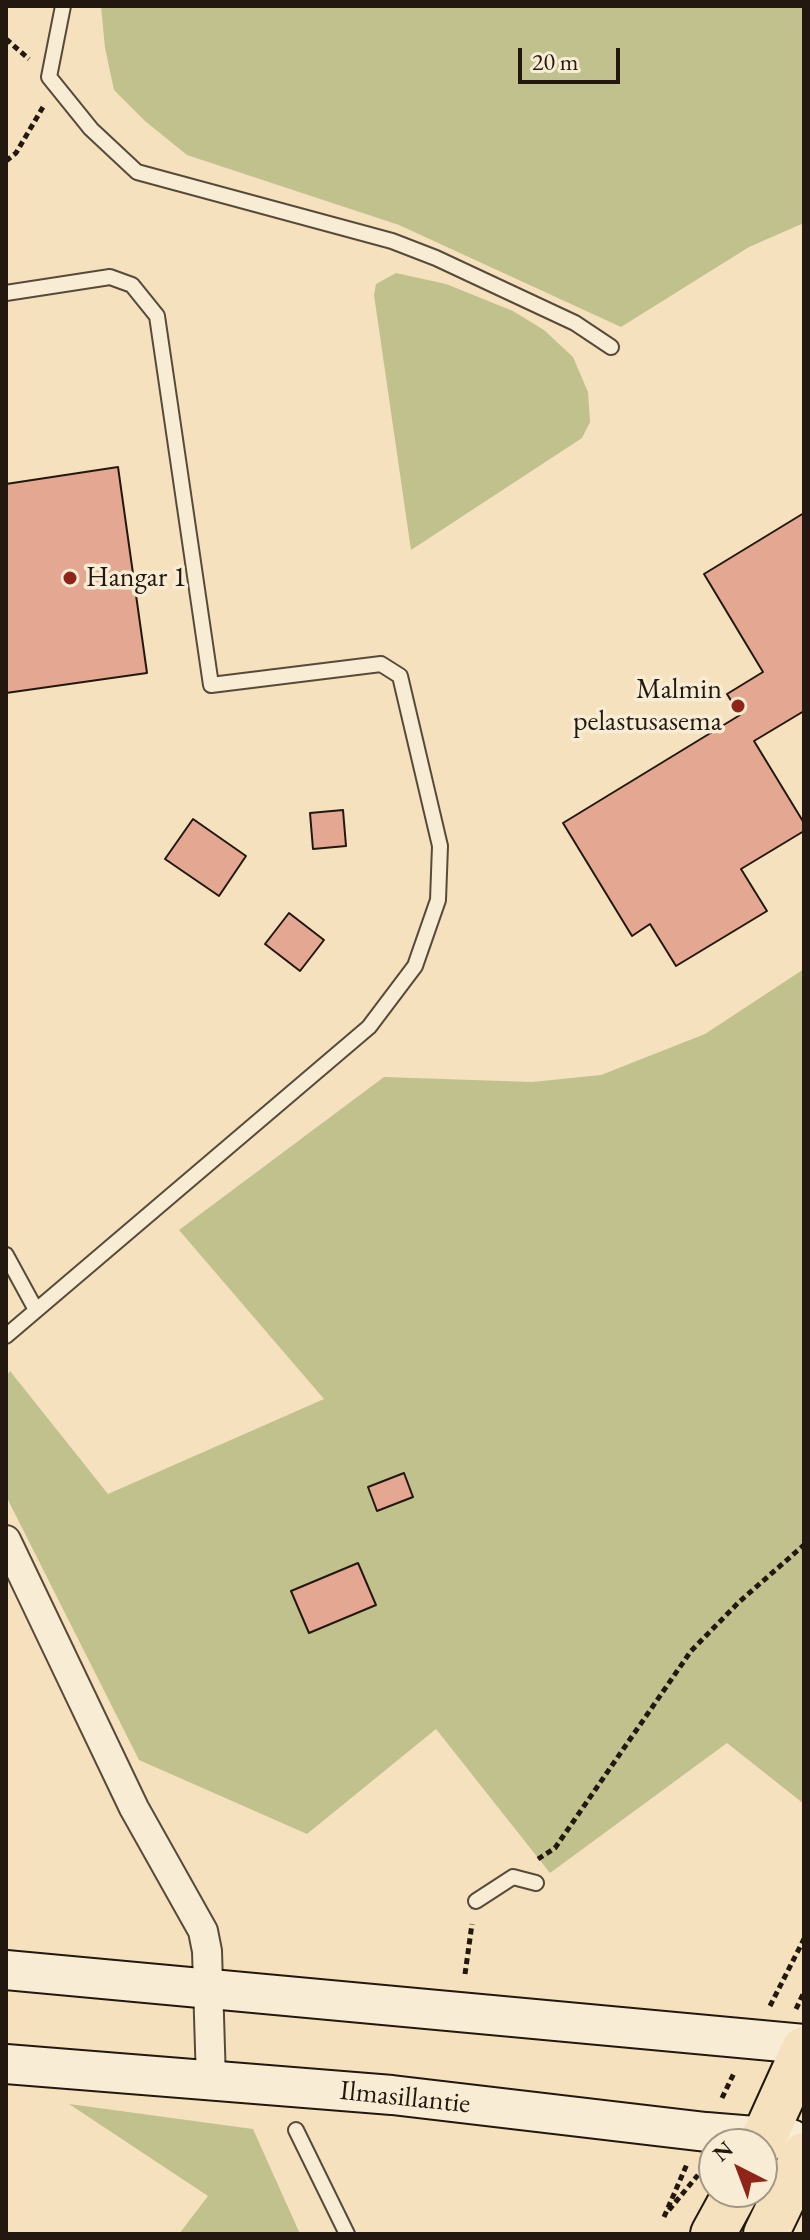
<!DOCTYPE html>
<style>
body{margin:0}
#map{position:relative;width:810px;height:2240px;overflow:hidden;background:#f5e1bd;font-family:"EB Garamond",serif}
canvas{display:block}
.frame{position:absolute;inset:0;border:8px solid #23180f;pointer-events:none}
.north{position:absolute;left:698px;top:2128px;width:80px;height:80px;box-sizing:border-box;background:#f8ecd4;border:2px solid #a39785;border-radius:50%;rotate:318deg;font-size:22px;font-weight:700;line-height:32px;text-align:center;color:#23180f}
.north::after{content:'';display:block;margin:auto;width:28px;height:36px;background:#8f2418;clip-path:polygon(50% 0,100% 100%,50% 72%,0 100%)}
.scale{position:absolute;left:518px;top:48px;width:102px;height:36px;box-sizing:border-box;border:4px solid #23180f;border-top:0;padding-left:10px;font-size:24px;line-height:28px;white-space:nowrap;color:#23180f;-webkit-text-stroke:6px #f8ecd4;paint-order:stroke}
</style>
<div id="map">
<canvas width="810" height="2240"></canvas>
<div class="frame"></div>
<div class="north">N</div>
<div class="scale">20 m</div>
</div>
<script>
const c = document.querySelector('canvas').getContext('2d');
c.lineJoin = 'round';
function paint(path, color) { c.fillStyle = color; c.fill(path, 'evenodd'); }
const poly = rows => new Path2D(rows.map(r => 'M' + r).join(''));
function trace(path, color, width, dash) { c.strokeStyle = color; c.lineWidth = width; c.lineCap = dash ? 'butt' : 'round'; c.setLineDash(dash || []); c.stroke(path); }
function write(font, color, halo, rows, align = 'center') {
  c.font = font + ' "EB Garamond",serif'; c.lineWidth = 7; c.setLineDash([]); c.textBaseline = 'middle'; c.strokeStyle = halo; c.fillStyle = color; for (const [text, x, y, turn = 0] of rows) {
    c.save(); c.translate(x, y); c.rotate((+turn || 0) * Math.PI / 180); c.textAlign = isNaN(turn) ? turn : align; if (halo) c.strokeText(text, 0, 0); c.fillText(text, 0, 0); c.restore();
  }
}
paint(poly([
 [101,6,804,6,804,223,749,247,621,327,399,225,187,155,145,121,114,90,105,48],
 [396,273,446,284,513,311,544,330,573,357,588,392,590,422,582,438,411,550,374,295,376,284],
 [804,969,804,1804,727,1743,550,1873,436,1729,307,1834,139,1760,6,1496,6,1377,10,1371,108,1494,324,1399,179,1230,384,1077,532,1082,601,1075,705,1034],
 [69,2104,253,2129,300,2234,179,2234,208,2196]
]), '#c1c18e');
const building = poly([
 [118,467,147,673,6,693,6,484,118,467],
 [804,513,804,711,754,741,804,823,804,831,741,869,767,911,676,966,650,924,632,936,563,823,740,715,727,694,763,672,704,574,804,513],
 [343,810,346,846,313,849,310,813,343,810],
 [193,819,246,856,219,896,165,859,193,819],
 [289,913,324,940,300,971,265,944,289,913],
 [404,1473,413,1497,377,1511,368,1487,404,1473],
 [358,1563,376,1605,309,1633,291,1591,358,1563]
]);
paint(building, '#e4a791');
trace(building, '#23180f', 2);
const service = poly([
 [63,6,49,77,91,129,137,172,392,241,436,258,575,323,611,347],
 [6,293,110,277,132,285,157,316,211,685,381,664,400,676,440,846,438,900,415,966,369,1027,6,1336],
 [6,1255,36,1310],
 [476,1901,513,1877,536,1883],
 [296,2130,347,2234]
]);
const minor = poly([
 [6,1540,134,1808,203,1931,207,1951,211,2081]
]);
const secondary = poly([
 [6,1970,804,2044],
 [6,2064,392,2095,706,2132,791,2139]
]);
const primary = poly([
 [761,2144,804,2049],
 [713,2234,736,2192],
 [766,2234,804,2155]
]);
trace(service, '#584a3a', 18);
trace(minor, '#584a3a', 32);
trace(secondary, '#23180f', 42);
trace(primary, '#23180f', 48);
trace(poly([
 [6,39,29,59],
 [6,161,16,153,43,107],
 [538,1859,555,1848,691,1651,739,1602,804,1545],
 [465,1974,472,1924],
 [770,2006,804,1939],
 [796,2009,804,1992],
 [722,2098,735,2071],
 [669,2210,698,2175],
 [664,2217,687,2164]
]), '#23180f', 5, [6, 4]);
trace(service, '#f8ecd4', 14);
trace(minor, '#f8ecd4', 28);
trace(secondary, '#f8ecd4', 38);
trace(primary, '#f5e1bd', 44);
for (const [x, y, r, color] of [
 [70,578,8,"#8f2418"],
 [738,706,8,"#8f2418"]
]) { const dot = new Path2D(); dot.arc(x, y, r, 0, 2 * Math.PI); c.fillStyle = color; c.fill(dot); trace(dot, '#f8ecd4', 3); }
write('28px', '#23180f', '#f8ecd4', [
 ["Hangar 1",86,578],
 ["Malmin",722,690,"right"],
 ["pelastusasema",722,722,"right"]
], 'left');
write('28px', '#23180f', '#f8ecd4', [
 ["Ilmasillantie",405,2098,6]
]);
</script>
